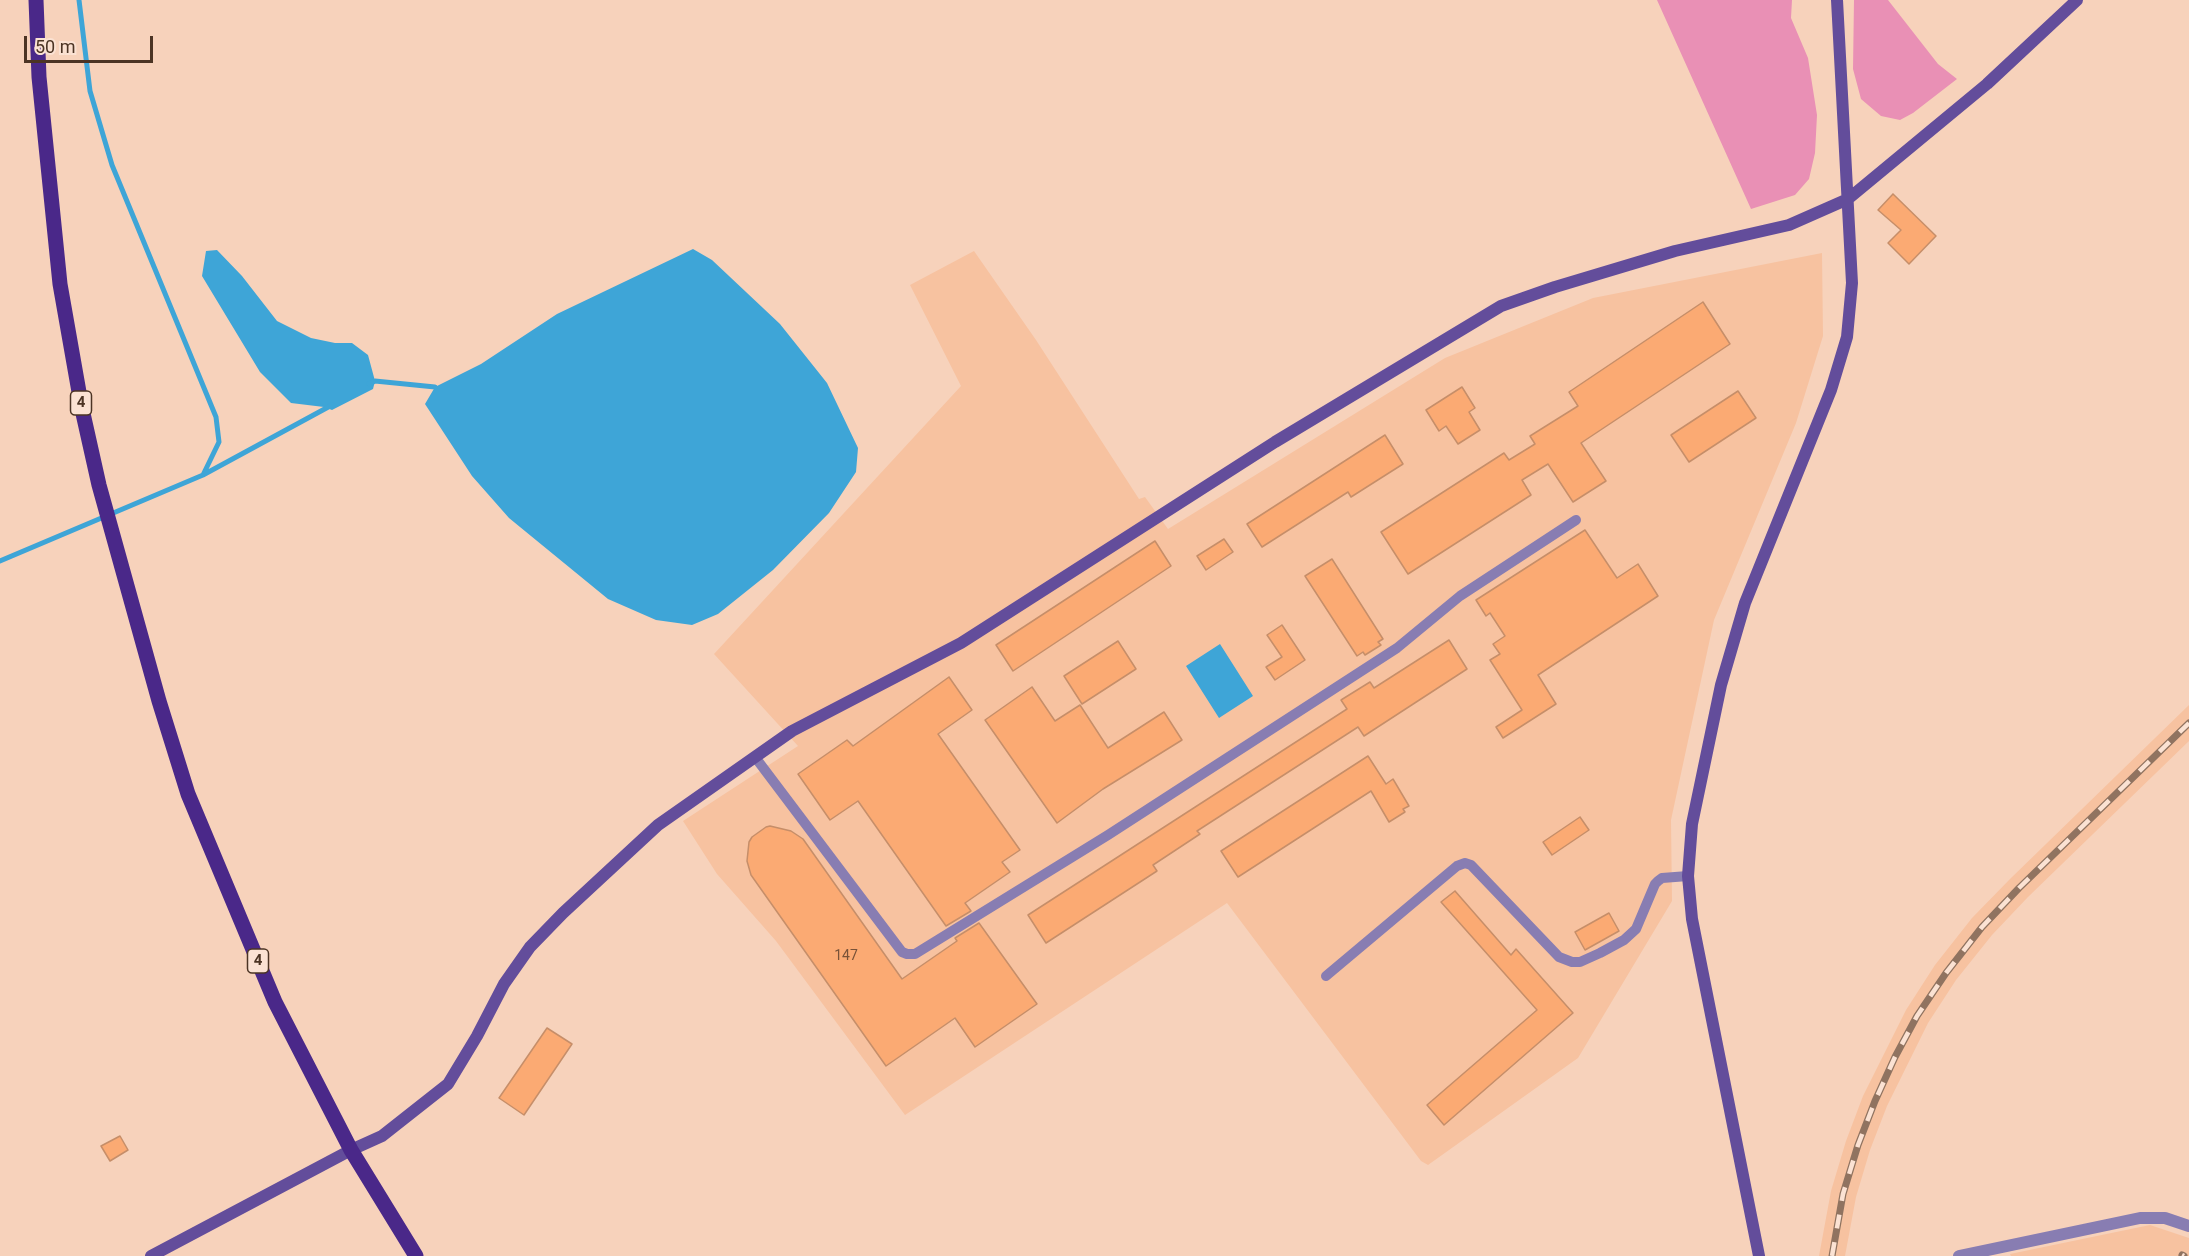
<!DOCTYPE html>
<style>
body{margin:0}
#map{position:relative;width:2189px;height:1256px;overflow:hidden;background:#f7d2bb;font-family:Roboto,sans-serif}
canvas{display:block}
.scale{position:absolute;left:24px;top:36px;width:129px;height:27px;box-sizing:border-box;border:3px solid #4c3424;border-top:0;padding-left:8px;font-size:18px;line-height:21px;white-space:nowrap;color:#4c3424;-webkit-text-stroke:4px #fbe2d3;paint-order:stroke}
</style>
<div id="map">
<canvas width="2189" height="1256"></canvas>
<div class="scale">50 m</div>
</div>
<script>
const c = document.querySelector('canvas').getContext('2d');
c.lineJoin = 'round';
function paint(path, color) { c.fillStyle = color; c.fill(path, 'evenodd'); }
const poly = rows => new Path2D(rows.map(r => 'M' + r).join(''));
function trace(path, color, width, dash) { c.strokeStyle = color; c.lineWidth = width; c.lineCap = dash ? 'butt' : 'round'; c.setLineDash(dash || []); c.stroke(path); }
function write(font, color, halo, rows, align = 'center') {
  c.font = font + ' Roboto,sans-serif'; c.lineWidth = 4.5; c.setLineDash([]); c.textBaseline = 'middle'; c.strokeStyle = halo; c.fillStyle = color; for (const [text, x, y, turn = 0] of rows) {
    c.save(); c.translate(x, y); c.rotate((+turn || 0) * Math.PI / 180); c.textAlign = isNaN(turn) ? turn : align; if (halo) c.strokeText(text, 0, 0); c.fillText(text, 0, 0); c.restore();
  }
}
paint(poly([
 [974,251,1036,340,1139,499,1145,497,1168,529,1445,358,1593,298,1822,253,1823,336,1796,423,1714,620,1671,820,1672,901,1578,1058,1428,1165,1421,1161,1227,903,905,1115,776,941,717,874,683,821,798,746,714,654,961,386,910,285],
 [2189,705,2189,741,2028,897,1992,935,1956,980,1928,1023,1887,1106,1870,1150,1856,1197,1845,1256,1819,1256,1831,1191,1846,1141,1863,1096,1906,1010,1935,965,1972,918,2010,879],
 [2150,1225,2189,1238,2189,1256,2011,1256,2010,1254]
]), '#f7c2a0');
paint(poly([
 [1657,0,1792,0,1791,18,1808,58,1817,115,1815,153,1809,179,1795,195,1751,209],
 [1854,0,1888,0,1938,64,1957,79,1913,113,1900,120,1881,116,1861,99,1853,69]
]), '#e990b5');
paint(poly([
 [693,249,712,260,780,324,827,383,858,448,856,472,829,513,773,570,718,614,692,625,656,620,608,599,509,518,472,476,425,404,435,387,481,364,557,314],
 [217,250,242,276,277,321,311,338,335,343,352,343,368,355,375,381,373,389,332,410,324,407,291,403,260,372,202,276,206,251],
 [1220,644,1253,696,1219,718,1186,666]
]), '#3ea5d7');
trace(poly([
 [369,384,375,381,435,387],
 [203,475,332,405],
 [0,561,203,475,219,442,216,417,112,165,90,91,79,0]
]), '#3ea5d7', 5);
const building = poly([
 [1893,194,1936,236,1909,264,1888,243,1901,230,1878,210,1893,194],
 [1703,302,1730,344,1581,443,1606,481,1573,502,1548,464,1522,480,1531,495,1408,574,1381,532,1504,453,1509,460,1535,444,1530,436,1578,406,1569,392,1703,302],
 [1462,387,1475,408,1469,412,1480,430,1458,444,1446,426,1439,431,1426,410,1462,387],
 [1738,391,1756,418,1689,462,1671,435,1738,391],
 [1385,435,1403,464,1351,497,1348,492,1262,547,1247,524,1385,435],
 [1585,530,1617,578,1638,564,1658,596,1538,675,1556,704,1503,738,1496,727,1522,710,1490,660,1500,654,1493,644,1505,636,1490,613,1486,616,1476,600,1585,530],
 [1224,539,1233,552,1206,570,1197,556,1224,539],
 [1155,541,1171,566,1013,671,996,645,1155,541],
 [1332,559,1383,639,1378,642,1381,645,1365,655,1363,652,1357,656,1305,576,1332,559],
 [1282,625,1305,660,1275,680,1266,667,1282,657,1267,635,1282,625],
 [1449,640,1467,669,1364,736,1358,727,1197,831,1200,834,1153,865,1157,871,1046,943,1028,915,1347,709,1341,700,1370,682,1374,688,1449,640],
 [1118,641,1136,669,1082,704,1064,676,1118,641],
 [949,677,972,710,938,734,1020,850,1002,862,1010,872,965,903,971,911,946,926,858,801,830,820,798,774,847,740,853,746,949,677],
 [1032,687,1055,721,1080,705,1108,748,1164,712,1182,740,1103,789,1057,823,985,720,1032,687],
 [1368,756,1386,784,1393,779,1409,806,1403,809,1405,812,1389,822,1371,791,1238,877,1221,851,1368,756],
 [1580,817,1589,830,1552,855,1543,842,1580,817],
 [770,826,791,831,803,839,902,979,957,941,955,938,979,923,1037,1004,975,1047,955,1018,886,1066,751,875,747,861,749,842,752,837,766,827,770,826],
 [1455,891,1511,955,1516,949,1573,1013,1444,1125,1427,1105,1537,1010,1441,902,1455,891],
 [1609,913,1619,931,1585,950,1575,932,1609,913],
 [547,1028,572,1044,524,1115,499,1098,547,1028],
 [120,1136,128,1150,110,1161,101,1146,120,1136]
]);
paint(building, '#fbaa73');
trace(building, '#c68e69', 1.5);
trace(poly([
 [755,757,902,952,907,954,915,954,1108,835,1397,648,1460,596,1576,520],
 [1326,976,1457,866,1465,863,1471,865,1559,957,1572,962,1580,962,1600,953,1624,940,1636,929,1655,884,1658,881,1662,878,1688,876]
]), '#887db2', 10);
trace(poly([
 [1959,1256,2140,1218,2165,1218,2189,1226]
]), '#887db2', 12);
trace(poly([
 [151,1256,351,1150,382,1136,448,1084,477,1036,504,984,530,947,563,913,658,825,792,731,961,643,1275,442,1501,306,1555,287,1675,251,1789,225,1848,199,1987,84,2077,0],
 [1759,1256,1692,919,1688,876,1692,824,1721,685,1745,603,1831,390,1847,337,1852,283,1837,0]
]), '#634d9b', 12);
trace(poly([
 [36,0,39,77,60,284,82,409,99,485,159,701,188,794,275,1002,351,1150,416,1256]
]), '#4a2889', 15);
const rail = poly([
 [2182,1255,2184,1256],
 [1832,1256,1843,1194,1858,1145,1875,1101,1895,1057,1917,1016,1946,973,1982,927,2019,888,2189,723]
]);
trace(rail, '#907360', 7);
trace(rail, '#fbe2d3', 4.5, [14]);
write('14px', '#785238', null, [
 ["147",846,956]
]);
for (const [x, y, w] of [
 [81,403,21],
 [258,961,21]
]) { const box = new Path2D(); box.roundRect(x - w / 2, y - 12, w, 24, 4.5); c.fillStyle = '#fbe2d3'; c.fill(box); trace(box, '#4c3424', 1.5); }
write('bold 15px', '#4c3424', null, [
 ["4",81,403],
 ["4",258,961]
]);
</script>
